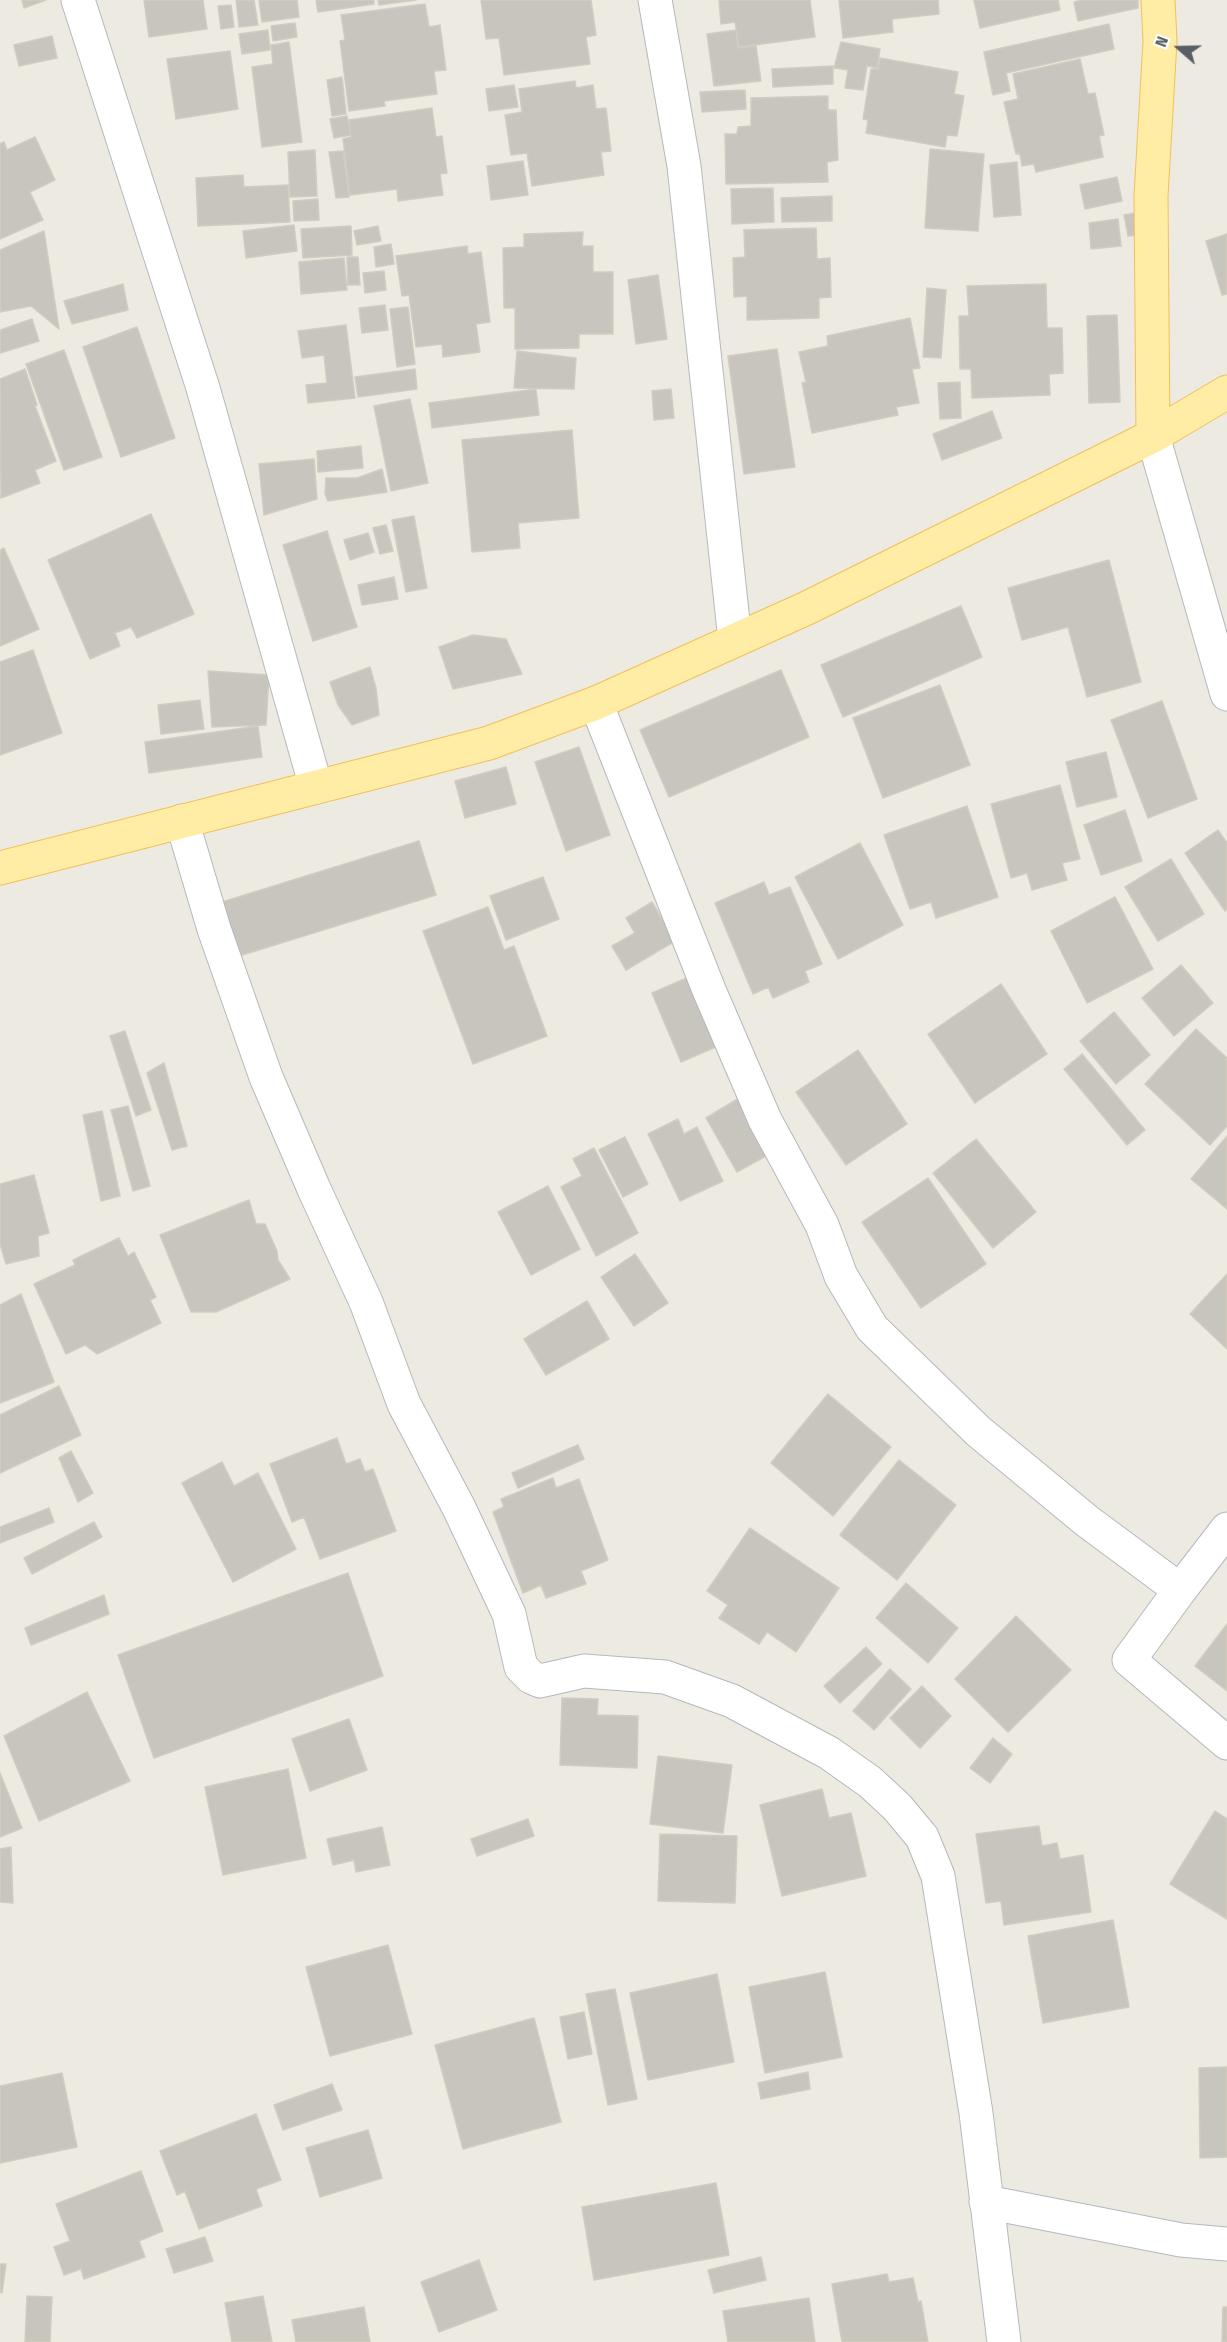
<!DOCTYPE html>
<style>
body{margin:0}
#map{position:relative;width:1227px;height:2342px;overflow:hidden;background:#edeae2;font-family:"Fira Sans Condensed",sans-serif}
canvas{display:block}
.north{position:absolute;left:1149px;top:18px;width:60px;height:60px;-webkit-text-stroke:4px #fff;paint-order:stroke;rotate:290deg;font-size:16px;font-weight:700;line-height:24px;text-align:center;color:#5a5f63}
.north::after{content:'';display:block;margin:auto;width:21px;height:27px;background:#5a5f63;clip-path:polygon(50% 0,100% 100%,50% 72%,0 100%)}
</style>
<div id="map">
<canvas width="1227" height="2342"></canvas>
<div class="north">N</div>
</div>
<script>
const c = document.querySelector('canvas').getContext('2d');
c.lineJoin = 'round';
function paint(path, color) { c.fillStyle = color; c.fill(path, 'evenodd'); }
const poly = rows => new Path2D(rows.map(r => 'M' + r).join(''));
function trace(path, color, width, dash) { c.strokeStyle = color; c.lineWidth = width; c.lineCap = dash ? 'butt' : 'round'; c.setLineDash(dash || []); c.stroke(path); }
const building = poly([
 [22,0,46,0,24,8,22,0],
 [144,0,203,0,207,29,149,37,144,0],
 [236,0,254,0,258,25,239,27,236,0],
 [259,0,297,0,299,17,262,22,259,0],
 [316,0,374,0,374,4,318,12,316,0],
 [378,0,416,0,379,5,378,0],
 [481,0,591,0,596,35,586,37,590,64,504,75,499,38,486,39,481,0],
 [719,0,810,0,815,37,739,47,735,22,721,24,719,0],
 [839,0,938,0,939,14,892,19,893,32,843,38,839,0],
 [974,0,1058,0,1060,10,980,28,974,0],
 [1082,0,1138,0,1138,8,1078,21,1074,2,1082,0],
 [425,4,429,27,440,25,446,70,434,71,437,94,384,101,385,106,349,111,340,41,345,40,341,15,425,4],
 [231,5,234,27,221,29,218,6,231,5],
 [295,23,297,37,273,41,271,26,295,23],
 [1109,24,1114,49,1006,73,1010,91,993,95,984,52,1109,24],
 [268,30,270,50,242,54,239,34,268,30],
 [736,30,738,48,756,46,761,81,714,86,707,34,736,30],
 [52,36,57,58,19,66,14,45,52,36],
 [289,42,302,142,262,147,252,67,273,64,271,45,289,42],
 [841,42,880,49,877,68,867,66,863,90,845,88,848,70,834,68,841,42],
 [230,51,238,109,176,119,167,59,230,51],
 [880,58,958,72,954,94,964,96,957,136,947,135,945,147,866,133,868,120,863,119,871,69,878,69,880,58],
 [1080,59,1088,94,1095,93,1104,135,1099,136,1103,157,1036,172,1034,164,1022,166,1020,154,1016,154,1004,102,1018,99,1013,74,1080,59],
 [833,66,833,84,773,87,772,69,833,66],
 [342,77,346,114,332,116,327,80,342,77],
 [575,81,576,88,593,85,596,109,606,108,611,151,601,152,604,175,532,186,527,153,511,155,505,115,522,112,519,89,575,81],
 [514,85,518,107,489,111,486,89,514,85],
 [745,90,746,109,702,112,700,92,745,90],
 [828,96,828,110,836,110,838,160,827,162,828,182,726,184,725,134,737,134,738,127,751,126,751,98,828,96],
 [432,108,436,137,442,136,447,173,440,174,443,195,398,201,397,189,350,195,343,139,351,137,349,120,432,108],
 [347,116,351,135,334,138,330,119,347,116],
 [35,137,55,180,30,192,43,220,0,239,0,144,4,142,7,150,35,137],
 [930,149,984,154,978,231,925,228,930,149],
 [315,150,317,196,290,197,288,152,315,150],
 [343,151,349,197,336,198,329,152,343,151],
 [523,161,528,195,491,200,487,166,523,161],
 [1017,162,1021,215,994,217,990,165,1017,162],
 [243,175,244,187,288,185,290,222,198,226,196,178,243,175],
 [1117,177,1122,201,1085,209,1080,185,1117,177],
 [773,188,774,222,732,224,731,189,773,188],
 [832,196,832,221,782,222,781,198,832,196],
 [318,199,319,220,294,221,293,201,318,199],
 [1141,212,1145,234,1128,236,1124,215,1141,212],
 [1118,219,1121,246,1091,249,1089,223,1118,219],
 [294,225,297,251,246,258,243,231,294,225],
 [351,226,352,255,303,258,301,229,351,226],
 [378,226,381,241,357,245,354,231,378,226],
 [816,228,817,259,830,258,831,297,819,298,819,318,747,320,747,296,734,297,733,258,745,257,744,230,816,228],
 [44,231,59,329,31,306,0,312,0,250,44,231],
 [583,232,582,246,593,246,593,272,613,272,613,334,579,334,579,348,515,349,515,308,504,308,503,248,524,247,524,234,583,232],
 [1227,234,1227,294,1222,295,1206,241,1227,234],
 [391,244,394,264,376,267,374,247,391,244],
 [467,246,468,254,481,252,490,322,476,324,480,352,443,357,442,344,416,347,409,295,402,296,396,256,467,246],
 [347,257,358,257,360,285,348,285,347,257],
 [344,258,347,290,301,294,299,262,344,258],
 [384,271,386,290,365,293,363,273,384,271],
 [658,275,667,339,636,344,628,280,658,275],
 [123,284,128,310,72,324,64,301,123,284],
 [1046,284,1047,328,1062,328,1063,373,1049,374,1050,395,972,398,971,369,960,369,959,316,969,316,967,286,1046,284],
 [927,288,946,290,941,358,923,357,927,288],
 [385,305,388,330,362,333,359,308,385,305],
 [408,307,415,364,397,367,390,309,408,307],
 [1117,315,1120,402,1089,403,1087,316,1117,315],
 [910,318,920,368,912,369,919,403,896,407,898,415,812,433,802,383,806,382,799,352,828,346,827,336,910,318],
 [32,319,39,341,0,353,0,330,32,319],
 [346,325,355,398,308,403,306,385,327,383,324,355,302,358,298,331,346,325],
 [137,327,175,438,121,457,83,347,137,327],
 [777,349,795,467,744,474,728,356,777,349],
 [64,350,102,457,64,470,26,364,64,350],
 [517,351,576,358,574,389,514,388,517,351],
 [25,369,37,405,35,406,56,461,35,470,40,483,1,498,0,379,25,369],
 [415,369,417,389,358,397,355,377,415,369],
 [960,382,961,418,940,419,938,383,960,382],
 [536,389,539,415,432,428,429,403,536,389],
 [671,389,674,418,654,420,652,391,671,389],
 [410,399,428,483,391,491,374,406,410,399],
 [992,411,1002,438,942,460,933,434,992,411],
 [572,430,579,518,518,523,520,548,472,552,462,440,572,430],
 [361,446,363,468,318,472,317,451,361,446],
 [314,459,317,499,264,515,259,464,314,459],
 [382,469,387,492,328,501,325,494,326,478,357,478,382,469],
 [151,514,194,614,137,638,131,627,115,633,120,646,90,659,48,560,151,514],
 [414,516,427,588,406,592,392,520,414,516],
 [386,525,393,551,380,554,373,528,386,525],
 [327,531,357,627,313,641,283,545,327,531],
 [368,533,374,552,350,560,344,540,368,533],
 [4,548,39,629,0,646,0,550,4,548],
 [1109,560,1141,682,1087,697,1068,627,1022,640,1008,588,1109,560],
 [394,577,398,599,362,605,358,585,394,577],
 [961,606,982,657,843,717,821,665,961,606],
 [473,635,506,639,522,674,453,689,439,647,473,635],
 [33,650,62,733,0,755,0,662,33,650],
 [370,667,376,688,379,715,352,725,338,705,330,682,370,667],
 [781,670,809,737,669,797,640,730,781,670],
 [208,671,269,675,266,725,212,727,208,671],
 [940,685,970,765,883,798,853,718,940,685],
 [200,700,204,729,161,734,158,705,200,700],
 [1162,701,1197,799,1148,818,1111,720,1162,701],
 [258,726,262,757,149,773,145,742,258,726],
 [579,747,610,835,566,851,535,762,579,747],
 [1106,752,1117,797,1077,807,1066,762,1106,752],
 [506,767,516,804,465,818,455,781,506,767],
 [1060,785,1080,859,1062,863,1067,880,1032,890,1027,873,1011,878,991,804,1060,785],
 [967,806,998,897,936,918,931,902,910,909,884,835,967,806],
 [1125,810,1142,861,1101,875,1084,825,1125,810],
 [1218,830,1227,843,1227,909,1225,911,1185,853,1218,830],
 [419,841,436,895,239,956,222,902,419,841],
 [860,843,903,925,838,959,795,877,860,843],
 [1171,859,1204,914,1158,941,1125,887,1171,859],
 [543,877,559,919,506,940,490,896,543,877],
 [764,882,769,895,790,887,822,964,805,971,809,982,773,998,768,987,753,994,715,903,764,882],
 [1115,897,1153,969,1087,1003,1051,931,1115,897],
 [652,902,675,941,626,970,612,946,635,933,626,918,652,902],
 [488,907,504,950,514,946,547,1036,473,1064,423,931,488,907],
 [1181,965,1213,1003,1174,1036,1142,998,1181,965],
 [689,977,718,1046,681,1062,652,993,689,977],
 [1001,984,1047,1054,975,1103,928,1034,1001,984],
 [1114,1012,1150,1055,1116,1084,1080,1041,1114,1012],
 [1196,1029,1227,1058,1227,1126,1210,1145,1145,1084,1196,1029],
 [125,1031,151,1110,136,1116,110,1036,125,1031],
 [858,1050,907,1124,846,1165,796,1092,858,1050],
 [1082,1054,1145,1130,1127,1145,1064,1069,1082,1054],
 [164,1063,187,1146,172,1150,147,1073,164,1063],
 [741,1097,773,1152,737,1172,706,1118,741,1097],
 [128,1106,150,1186,133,1191,111,1110,128,1106],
 [102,1111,120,1196,101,1201,83,1115,102,1111],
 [678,1119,684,1134,697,1127,723,1181,680,1201,648,1134,678,1119],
 [1227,1136,1227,1209,1191,1179,1227,1136],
 [625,1137,648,1184,623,1197,599,1150,625,1137],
 [976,1139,1036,1212,993,1248,933,1173,976,1139],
 [594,1148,638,1233,596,1256,561,1187,582,1176,573,1159,594,1148],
 [34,1175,49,1233,38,1236,39,1256,6,1264,0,1244,0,1184,34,1175],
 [928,1178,986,1264,921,1308,862,1222,928,1178],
 [548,1186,580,1249,531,1275,498,1212,548,1186],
 [249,1200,256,1224,265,1224,277,1251,278,1260,290,1279,216,1312,191,1312,160,1235,249,1200],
 [119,1238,128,1256,134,1252,156,1297,150,1300,161,1323,97,1354,85,1345,66,1354,34,1284,75,1265,73,1260,119,1238],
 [635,1254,668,1303,634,1326,601,1277,635,1254],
 [1227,1274,1227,1349,1190,1314,1227,1274],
 [21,1294,54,1382,0,1403,0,1305,21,1294],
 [587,1301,609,1339,546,1375,524,1339,587,1301],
 [59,1386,81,1435,0,1473,0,1415,59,1386],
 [828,1394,891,1447,833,1516,771,1463,828,1394],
 [337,1438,346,1464,360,1459,365,1472,373,1469,396,1531,320,1559,304,1517,292,1522,270,1464,337,1438],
 [578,1445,584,1459,518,1488,512,1473,578,1445],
 [71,1451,93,1493,78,1502,59,1458,71,1451],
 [899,1460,956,1505,897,1580,840,1535,899,1460],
 [222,1462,234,1486,258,1473,296,1549,233,1582,182,1483,222,1462],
 [553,1478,556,1488,579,1479,608,1560,581,1571,586,1584,546,1598,541,1585,523,1593,493,1512,504,1507,501,1499,553,1478],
 [49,1508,54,1522,0,1543,0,1527,49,1508],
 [94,1522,102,1537,32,1574,24,1558,94,1522],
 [750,1528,839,1588,796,1652,767,1632,759,1644,719,1618,728,1605,707,1591,750,1528],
 [348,1573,383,1676,154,1758,118,1655,348,1573],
 [906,1583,958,1628,928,1663,876,1618,906,1583],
 [104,1595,109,1614,31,1645,25,1628,104,1595],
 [1016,1616,1071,1670,1008,1732,955,1679,1016,1616],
 [1227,1624,1227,1691,1195,1666,1227,1624],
 [866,1647,882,1664,840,1703,824,1686,866,1647],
 [890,1669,911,1689,874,1730,853,1711,890,1669],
 [922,1686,951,1716,920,1748,890,1718,922,1686],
 [87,1692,130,1781,39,1821,4,1736,87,1692],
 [562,1698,598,1699,597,1715,638,1716,637,1768,560,1765,562,1698],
 [349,1719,367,1770,310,1791,292,1739,349,1719],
 [993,1738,1012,1754,990,1783,970,1768,993,1738],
 [658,1756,732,1765,723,1833,650,1824,658,1756],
 [288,1769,306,1858,223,1875,205,1787,288,1769],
 [0,1773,22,1828,0,1837,0,1773],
 [822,1789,829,1818,851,1813,866,1876,782,1896,760,1805,822,1789],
 [1215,1811,1227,1819,1227,1919,1170,1884,1215,1811],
 [528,1819,534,1836,477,1856,471,1839,528,1819],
 [1039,1826,1042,1846,1057,1843,1060,1859,1083,1855,1091,1912,1004,1925,1001,1901,986,1903,976,1834,1039,1826],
 [382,1827,390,1865,356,1872,354,1860,333,1865,327,1839,382,1827],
 [660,1834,737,1836,735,1903,658,1901,660,1834],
 [11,1847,13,1903,0,1902,0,1849,11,1847],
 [1113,1920,1129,2007,1043,2023,1028,1936,1113,1920],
 [388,1945,412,2034,330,2056,306,1967,388,1945],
 [825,1972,842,2057,765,2073,749,1987,825,1972],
 [717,1974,734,2062,648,2080,630,1993,717,1974],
 [615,1989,637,2099,608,2105,586,1994,615,1989],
 [584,2012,592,2054,568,2059,560,2017,584,2012],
 [534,2018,561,2122,463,2149,435,2045,534,2018],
 [1227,2067,1227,2157,1200,2158,1199,2068,1227,2067],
 [808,2072,810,2089,761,2099,758,2083,808,2072],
 [62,2073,77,2147,0,2163,0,2086,62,2073],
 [332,2084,342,2110,283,2130,274,2105,332,2084],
 [256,2114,281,2180,256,2189,262,2206,199,2229,185,2191,177,2195,160,2151,256,2114],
 [368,2130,382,2178,320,2197,306,2148,368,2130],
 [141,2171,163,2231,139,2241,145,2257,84,2279,81,2269,64,2275,54,2247,70,2241,56,2204,141,2171],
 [716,2183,729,2255,594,2280,582,2207,716,2183],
 [205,2237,213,2261,174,2273,166,2249,205,2237],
 [761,2257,766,2280,714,2293,708,2270,761,2257],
 [479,2260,497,2310,439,2332,421,2282,479,2260],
 [0,2264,6,2264,2,2293,0,2292,0,2264],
 [887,2274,889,2282,913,2278,918,2302,921,2301,928,2342,842,2342,832,2284,887,2274],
 [27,2296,52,2297,50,2342,25,2342,27,2296],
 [263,2296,272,2342,232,2342,225,2303,263,2296],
 [809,2298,815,2342,728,2342,723,2311,809,2298],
 [364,2307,370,2342,296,2342,292,2320,364,2307],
 [1223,2307,1227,2307,1227,2342,1222,2342,1223,2307]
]);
paint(building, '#c8c5bf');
trace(building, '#d2ccc0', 1.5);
const minor = poly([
 [78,0,203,388,316,787],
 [655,0,684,166,735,640],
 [1153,436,1227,694],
 [596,703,709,990,765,1120,822,1225,841,1276,872,1328,978,1431,1087,1521,1180,1590,1129,1660,1227,1743],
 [182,821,214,929,266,1077,314,1189,366,1302,404,1404,459,1508,509,1614,521,1667,531,1677,540,1681,584,1671,665,1677,732,1701,829,1753,870,1782,897,1807,922,1837,938,1876,976,2113,1004,2342],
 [1180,1590,1227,1529],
 [986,2202,1181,2240,1227,2244]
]);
const major = poly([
 [1153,436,1151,196,1160,41,1158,0],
 [0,868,489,743,596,703,807,608,1153,436,1227,392]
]);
trace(minor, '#b5b8bd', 35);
trace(major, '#f2c057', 35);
trace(minor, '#fff', 33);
trace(major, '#ffeda6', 33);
</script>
